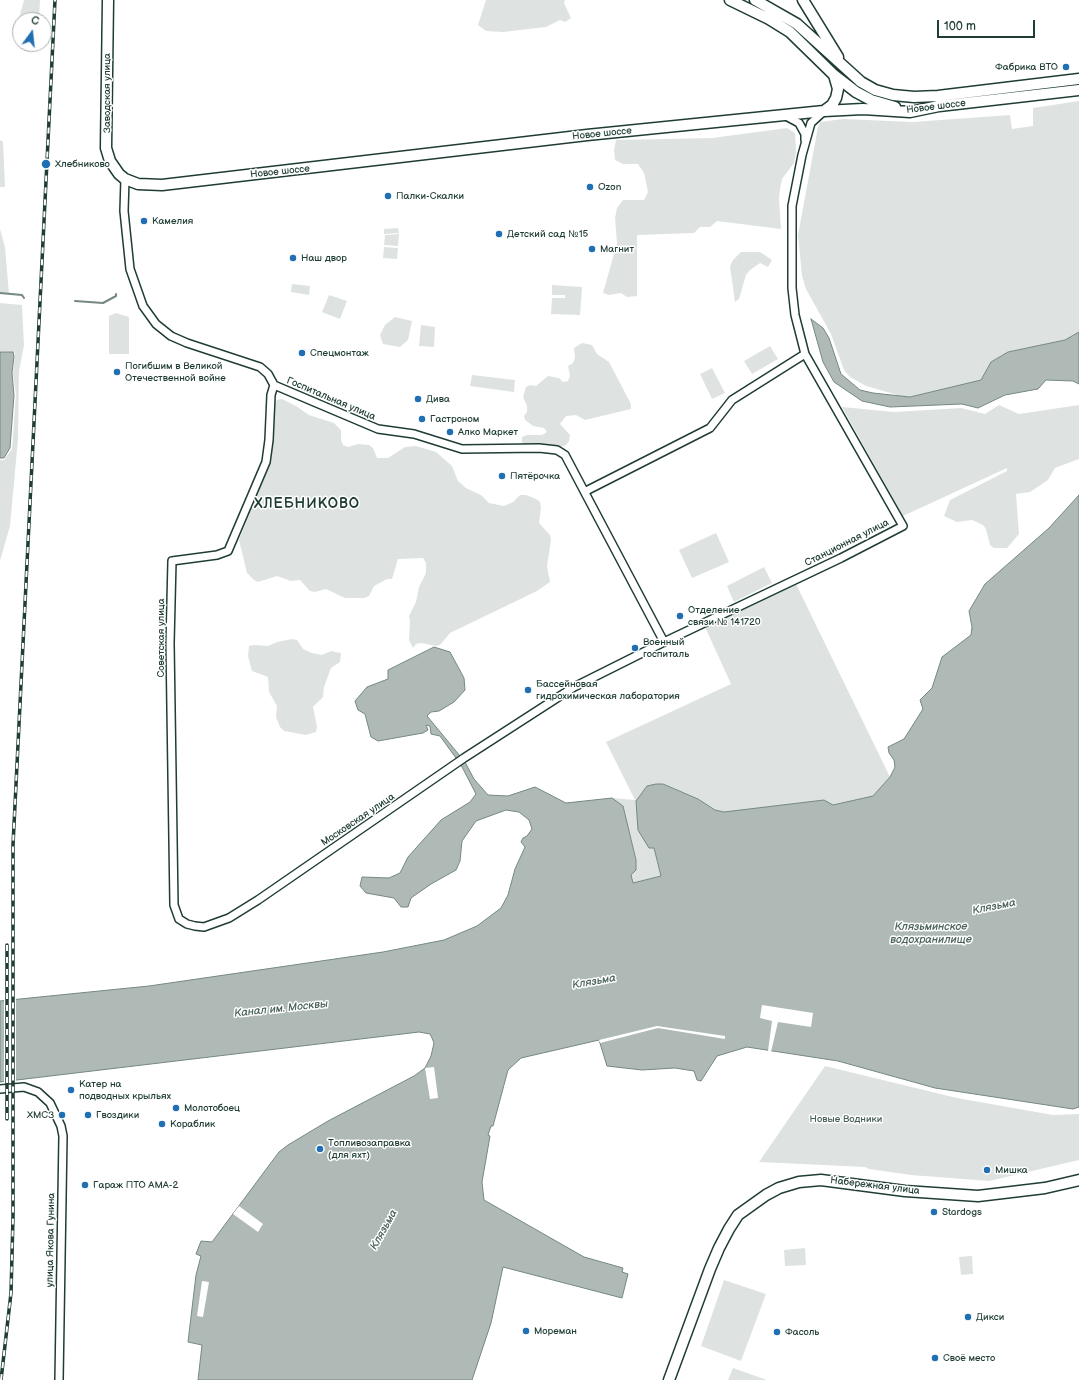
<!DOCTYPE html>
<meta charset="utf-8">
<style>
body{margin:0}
#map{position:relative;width:1079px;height:1380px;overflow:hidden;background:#fff;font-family:"Balsamiq Sans",sans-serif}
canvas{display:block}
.north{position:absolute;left:12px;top:12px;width:40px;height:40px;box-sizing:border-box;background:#fff;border:1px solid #a5b1ae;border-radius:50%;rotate:15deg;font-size:11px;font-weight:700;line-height:16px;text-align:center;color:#1f3d34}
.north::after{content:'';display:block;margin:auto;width:14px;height:18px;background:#1f6fb2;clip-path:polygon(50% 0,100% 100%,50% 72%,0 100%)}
.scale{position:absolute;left:937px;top:20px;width:98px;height:18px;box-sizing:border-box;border:2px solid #1f3d34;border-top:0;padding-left:5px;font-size:12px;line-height:14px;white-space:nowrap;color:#1f3d34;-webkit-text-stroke:3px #fff;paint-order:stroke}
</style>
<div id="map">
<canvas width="1079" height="1380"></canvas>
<div class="north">С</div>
<div class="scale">100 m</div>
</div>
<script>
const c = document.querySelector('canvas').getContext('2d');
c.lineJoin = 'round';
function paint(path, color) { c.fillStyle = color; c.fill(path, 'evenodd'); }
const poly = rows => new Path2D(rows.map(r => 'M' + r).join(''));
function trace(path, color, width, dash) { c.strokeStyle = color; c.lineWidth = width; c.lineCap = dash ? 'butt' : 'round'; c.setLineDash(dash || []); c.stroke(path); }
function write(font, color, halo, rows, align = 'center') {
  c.font = font + ' "Balsamiq Sans",sans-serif'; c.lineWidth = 3; c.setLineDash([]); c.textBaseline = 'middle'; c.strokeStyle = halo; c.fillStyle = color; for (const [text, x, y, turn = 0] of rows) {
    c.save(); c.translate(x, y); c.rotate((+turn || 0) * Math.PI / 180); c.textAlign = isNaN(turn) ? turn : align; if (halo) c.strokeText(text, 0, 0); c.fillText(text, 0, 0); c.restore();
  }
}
paint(poly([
 [24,0,40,0,39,20,19,18],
 [486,0,565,0,564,3,571,18,565,22,560,20,546,27,503,32,486,31,478,25],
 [1079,101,1079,332,1065,340,1008,352,991,362,981,380,910,397,901,396,866,386,850,377,844,370,831,334,806,289,802,276,798,235,818,127,820,122,843,119,913,122,1010,115,1012,129,1033,126,1033,108],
 [787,128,795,133,796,153,794,163,782,179,780,189,779,199,781,229,717,221,710,227,700,227,694,233,637,235,637,296,627,297,621,293,609,295,603,293,617,243,615,218,617,208,623,200,644,200,648,192,644,173,638,164,623,164,615,160,614,150,616,140,712,138],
 [0,140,3,142,5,187,0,187],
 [398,228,399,233,384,234,384,229],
 [0,229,5,247,9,294,0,293],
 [399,234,398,246,384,245,385,235],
 [384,247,398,248,397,259,383,258],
 [741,252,760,252,772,260,768,267,760,263,750,270,746,275,739,299,735,302,730,266,733,260],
 [292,284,310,286,309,295,291,292],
 [552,285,582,287,580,315,551,314,552,298,565,298,565,295,552,295],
 [329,295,347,301,340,319,322,312],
 [0,303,22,305,24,345,19,371,18,439,10,526,0,561,0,460,4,460,12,449,16,394,13,374,15,354,14,352,0,351],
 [116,313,129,317,129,354,109,354,109,316],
 [395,317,412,321,408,340,400,347,383,344,380,335,385,325],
 [421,325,435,327,434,347,419,346],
 [582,343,592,345,597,354,609,362,631,404,631,409,585,420,576,415,566,416,560,424,570,435,569,441,566,445,561,447,541,444,526,446,522,442,522,437,527,435,542,435,547,432,544,428,533,426,525,420,524,416,527,412,527,406,523,397,526,387,530,385,536,386,548,376,559,378,563,382,568,381,570,376,568,366,573,363,575,358,574,348],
 [770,346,778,359,752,374,744,361],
 [712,368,725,393,712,399,700,374],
 [472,375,515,380,514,392,470,386],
 [282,399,296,406,309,415,334,423,341,430,341,440,343,445,348,447,358,444,369,445,373,448,377,458,388,458,405,447,416,446,436,452,452,466,458,481,466,488,481,495,489,503,504,506,513,502,520,495,526,495,536,499,540,502,541,507,539,523,550,535,551,540,547,566,550,582,537,591,450,633,440,645,436,646,421,643,416,644,413,648,409,640,410,621,409,616,416,602,419,587,426,573,426,563,423,558,398,559,392,579,387,579,374,586,369,596,364,598,345,598,326,589,315,592,310,591,300,580,291,581,277,576,258,582,254,580,247,573,239,540,267,469,273,447,273,403,277,400],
 [999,405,1019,414,1079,405,1079,459,1055,468,1048,480,1030,492,1016,494,1019,534,1007,548,994,548,990,545,986,529,983,525,972,520,957,522,944,516,950,500,1007,471,1007,468,903,516,842,407,894,412,961,408,985,414],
 [716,533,729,562,692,578,679,550],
 [764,567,772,583,734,602,727,586],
 [796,584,890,777,873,796,851,802,832,805,824,800,735,812,724,812,715,810,698,799,663,784,647,786,636,801,654,848,661,876,633,883,631,875,636,860,623,806,612,798,635,800,606,742,731,684,705,627],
 [292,639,297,640,303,649,312,653,322,655,331,651,341,653,340,662,331,668,324,687,323,697,313,707,317,727,316,732,306,735,284,731,280,727,276,717,277,706,269,692,268,677,252,671,248,656,249,646,254,645,268,646,277,642],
 [825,1066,957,1098,1053,1115,1079,1114,1079,1160,989,1181,911,1175,869,1169,865,1167,759,1162],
 [805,1248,806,1265,785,1266,784,1250],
 [972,1256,973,1274,961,1275,959,1257],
 [724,1280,766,1294,741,1361,701,1346],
 [733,1368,767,1380,728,1380]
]), '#dee3e2');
const water = poly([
 [811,319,823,328,829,338,841,374,860,390,873,393,910,397,981,380,991,362,1008,352,1065,340,1079,332,1079,384,1073,381,1046,380,1038,389,1005,395,978,408,962,404,890,407,862,401,834,382,823,362,811,319],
 [0,352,13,352,14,356,12,373,14,395,10,448,4,458,0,458,0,352],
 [1079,495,1079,1107,1073,1109,935,1088,838,1061,747,1047,717,1056,701,1081,697,1080,694,1071,675,1068,642,1070,607,1066,599,1040,521,1058,508,1070,493,1126,491,1126,488,1135,490,1136,482,1182,484,1200,584,1257,623,1268,622,1272,628,1274,622,1298,503,1267,491,1323,472,1380,198,1380,202,1345,188,1342,196,1275,201,1256,196,1254,201,1241,212,1242,279,1152,288,1145,328,1121,414,1076,425,1068,431,1056,434,1043,432,1038,430,1034,419,1032,0,1082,0,1001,149,986,383,952,444,940,477,926,501,908,508,895,515,869,525,847,521,842,523,838,527,836,532,829,529,820,519,812,506,810,476,821,462,841,460,861,456,870,431,884,411,898,408,907,401,907,394,898,366,893,360,886,362,877,389,878,400,873,408,857,441,820,470,802,476,794,461,765,440,736,431,734,430,726,426,725,428,730,423,733,378,741,371,737,365,714,358,710,355,701,367,687,388,679,388,670,434,647,450,652,464,678,465,690,454,702,439,711,431,712,427,716,465,762,474,779,488,795,508,796,535,787,566,803,612,798,623,806,636,860,636,870,631,875,633,883,661,876,654,848,649,848,638,830,636,801,647,786,656,784,663,784,698,799,715,810,724,812,824,800,833,805,873,796,890,777,895,767,894,760,889,753,888,747,904,739,923,709,920,700,932,688,942,657,971,635,972,627,969,611,985,584,1049,528,1079,495]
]);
paint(water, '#afbab7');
trace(water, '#758883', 1);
paint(poly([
 [16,998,16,1083,4,1084,4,999],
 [762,1005,813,1013,811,1027,778,1022,771,1052,768,1051,772,1021,760,1018],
 [657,1026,725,1036,725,1039,658,1028,600,1043,599,1040],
 [434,1067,438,1098,430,1099,425,1068],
 [239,1206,263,1224,258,1232,233,1214],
 [202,1281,209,1282,203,1317,197,1316]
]), '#fff');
trace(poly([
 [0,293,22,295,24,298],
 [75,301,103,303,116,296,116,294]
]), '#758883', 2);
const street = poly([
 [786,116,799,123,805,134,805,140],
 [125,179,124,211,130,269,143,306,156,324,171,336,187,343,260,367,268,374,274,385,378,429,414,434,462,449,539,448,557,450,565,455,664,642],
 [274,385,271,395,269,440,266,462,228,551,217,555,172,561,170,643,174,905,179,919,187,924,195,926,204,927,229,918,258,900,464,758,574,687,664,642,841,558,903,526,805,354,795,315,792,288,792,206,802,155,811,123,823,112],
 [586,491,710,428,732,400,805,354],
 [0,1089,24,1087,38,1092,50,1103,61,1126,63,1136,59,1380]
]);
const secondary = poly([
 [108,0,106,148,110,161,119,174,125,179,138,184,162,185,587,135,824,111,863,109,910,112,939,106,1079,90],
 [730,0,769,19,790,32,834,75,856,92,871,100,895,107],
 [755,0,797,24,861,82,875,90,893,95,914,97,938,96,1079,79],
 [803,0,838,57],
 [824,111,832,105,836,98,838,89,834,75],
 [669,1380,710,1269,719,1248,729,1229,738,1215,766,1195,779,1188,799,1182,821,1180,905,1191,978,1196,1045,1188,1079,1180]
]);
trace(street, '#1f3d34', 10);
trace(secondary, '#1f3d34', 13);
trace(street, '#fff', 7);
trace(secondary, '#fff', 10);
const rail = poly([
 [7,1119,7,945],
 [1,1380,11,1293,13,1217,13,845,55,0]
]);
trace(rail, '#1f3d34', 3.5);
trace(rail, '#fff', 2, [6]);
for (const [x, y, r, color] of [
 [1066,67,4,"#1f6fb2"],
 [46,164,5,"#1f6fb2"],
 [590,187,4,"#1f6fb2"],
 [388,196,4,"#1f6fb2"],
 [144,221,4,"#1f6fb2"],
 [499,234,4,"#1f6fb2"],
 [592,249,4,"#1f6fb2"],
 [293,258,4,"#1f6fb2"],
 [302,353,4,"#1f6fb2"],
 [117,372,4,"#1f6fb2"],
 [418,399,4,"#1f6fb2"],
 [422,419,4,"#1f6fb2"],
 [450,432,4,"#1f6fb2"],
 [502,476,4,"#1f6fb2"],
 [680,616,4,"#1f6fb2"],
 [635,648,4,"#1f6fb2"],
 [528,690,4,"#1f6fb2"],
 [71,1090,4,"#1f6fb2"],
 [176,1108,4,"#1f6fb2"],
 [62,1115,4,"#1f6fb2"],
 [88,1115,4,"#1f6fb2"],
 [162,1124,4,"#1f6fb2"],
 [320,1149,4,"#1f6fb2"],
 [987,1170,4,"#1f6fb2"],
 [85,1185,4,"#1f6fb2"],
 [934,1212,4,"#1f6fb2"],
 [968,1317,4,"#1f6fb2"],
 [526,1331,4,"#1f6fb2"],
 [777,1332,4,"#1f6fb2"],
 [935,1358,4,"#1f6fb2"]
]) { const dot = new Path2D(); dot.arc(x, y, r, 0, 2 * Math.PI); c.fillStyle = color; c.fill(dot); trace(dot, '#fff', 1.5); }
write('10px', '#1f3d34', '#fff', [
 ["Фабрика ВТО",1058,67,"right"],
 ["Хлебниково",55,164],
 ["Ozon",598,187],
 ["Палки-Скалки",396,196],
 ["Камелия",152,221],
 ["Детский сад №15",507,234],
 ["Магнит",600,249],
 ["Наш двор",301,258],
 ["Спецмонтаж",310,353],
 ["Погибшим в Великой",125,366],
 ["Отечественной войне",125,378],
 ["Дива",426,399],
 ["Гастроном",430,419],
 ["Алко Маркет",458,432],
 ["Пятёрочка",510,476],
 ["Отделение",688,610],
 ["связи № 141720",688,622],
 ["Военный",643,642],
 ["госпиталь",643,654],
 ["Бассейновая",536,684],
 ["гидрохимическая лаборатория",536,696],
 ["Катер на",79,1084],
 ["подводных крыльях",79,1096],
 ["Молотобоец",184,1108],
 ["ХМСЗ",54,1115,"right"],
 ["Гвоздики",96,1115],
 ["Кораблик",170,1124],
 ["Топливозаправка",328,1143],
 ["(для яхт)",328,1155],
 ["Мишка",995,1170],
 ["Гараж ПТО АМА-2",93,1185],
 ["Stardogs",942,1212],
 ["Дикси",976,1317],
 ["Мореман",534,1331],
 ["Фасоль",785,1332],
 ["Своё место",943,1358]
], 'left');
write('10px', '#1f3d34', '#fff', [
 ["Заводская улица",107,93,-90],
 ["Новое шоссе",936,107,-7],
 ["Новое шоссе",602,134,-6],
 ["Новое шоссе",280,172,-6],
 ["Госпитальная улица",331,399,23],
 ["Станционная улица",847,543,-27],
 ["Советская улица",161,638,-90],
 ["Московская улица",358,820,-34],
 ["Набережная улица",875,1186,7],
 ["улица Якова Гунина",51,1240,-89]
]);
write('10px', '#455e57', '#fff', [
 ["Новые Водники",846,1119]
]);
write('italic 11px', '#4a625b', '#fff', [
 ["Клязьма",994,907,-11],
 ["Клязьминское",931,927],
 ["водохранилище",931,940],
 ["Клязьма",594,982,-10],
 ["Канал им. Москвы",281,1009,-6],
 ["Клязьма",384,1230,-61]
]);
c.letterSpacing = '1px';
write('bold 14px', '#1f3d34', '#fff', [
 ["ХЛЕБНИКОВО",307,504]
]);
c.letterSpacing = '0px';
</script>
